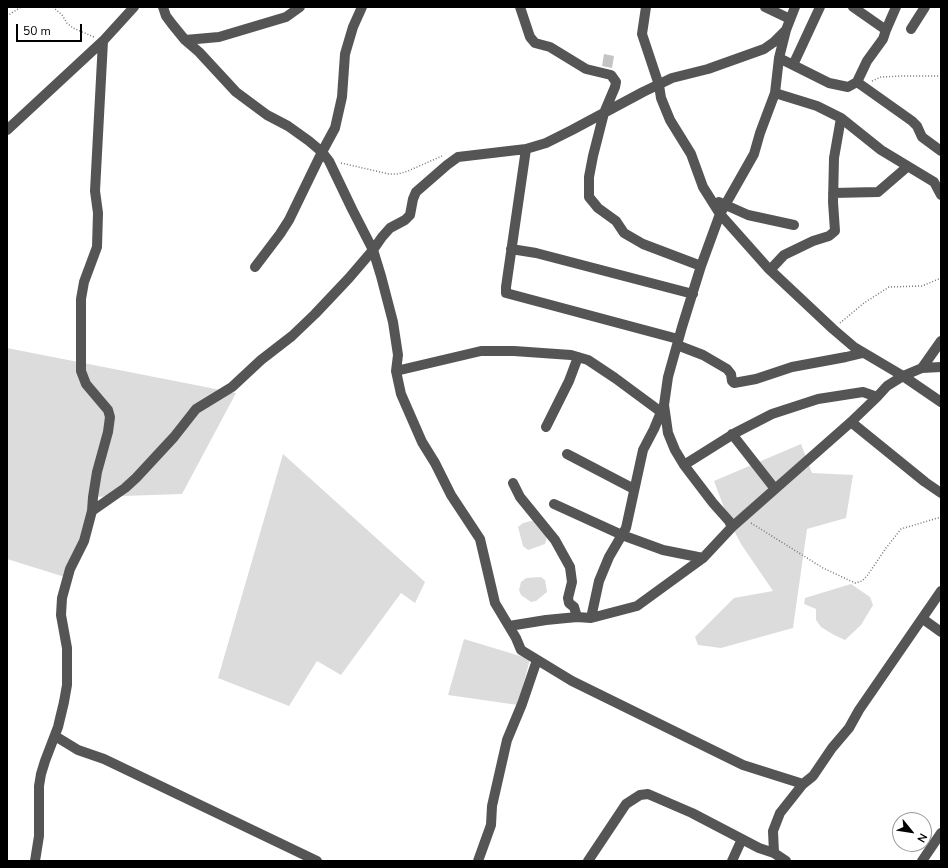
<!DOCTYPE html>
<style>
body{margin:0}
#map{position:relative;width:948px;height:868px;overflow:hidden;background:#fff;font-family:"Nunito Sans",sans-serif}
canvas{display:block}
.frame{position:absolute;inset:0;border:8px solid #000;pointer-events:none}
.north{position:absolute;left:892px;top:812px;width:40px;height:40px;box-sizing:border-box;background:#fff;border:1px solid #999;border-radius:50%;rotate:120deg;font-size:11px;font-weight:700;line-height:16px;text-align:center;color:#000}
.north::after{content:'';display:block;margin:auto;width:14px;height:18px;background:#000;clip-path:polygon(50% 0,100% 100%,50% 72%,0 100%)}
.scale{position:absolute;left:16px;top:24px;width:66px;height:18px;box-sizing:border-box;border:2px solid #000;border-top:0;padding-left:5px;font-size:12px;line-height:14px;white-space:nowrap;color:#000;-webkit-text-stroke:3px #fff;paint-order:stroke}
</style>
<div id="map">
<canvas width="948" height="868"></canvas>
<div class="frame"></div>
<div class="north">N</div>
<div class="scale">50 m</div>
</div>
<script>
const c = document.querySelector('canvas').getContext('2d');
c.lineJoin = 'round';
function paint(path, color) { c.fillStyle = color; c.fill(path, 'evenodd'); }
const poly = rows => new Path2D(rows.map(r => 'M' + r).join(''));
function trace(path, color, width, dash) { c.strokeStyle = color; c.lineWidth = width; c.lineCap = dash ? 'butt' : 'round'; c.setLineDash(dash || []); c.stroke(path); }
paint(poly([
 [7,348,236,393,182,494,93,497,68,578,7,559],
 [801,444,812,473,853,475,846,518,807,529,793,628,721,648,698,645,695,637,734,598,773,591,741,544,729,521,714,481],
 [283,454,425,582,415,603,401,593,341,675,317,661,289,706,218,678],
 [531,521,538,521,547,533,546,541,545,544,528,550,523,546,518,527,523,523],
 [541,577,545,580,547,592,536,601,531,602,521,595,519,590,521,582,526,578],
 [851,584,870,597,873,605,861,625,845,640,834,635,821,627,816,620,816,609,804,604,805,598],
 [464,639,530,659,518,705,448,695]
]), '#dcdcdc');
paint(poly([
 [604,54,614,56,612,68,602,66]
]), '#c4c4c4');
trace(poly([
 [53,7,62,15,67,23,73,28,94,37],
 [7,16,21,7],
 [872,81,881,77,903,76,941,76],
 [341,163,389,174,398,174,408,171,442,156],
 [840,323,864,303,889,287,922,286,941,278],
 [751,523,823,568,855,583,862,581,867,576,886,548,901,529,941,517]
]), '#777', 1.5, [1, 2]);
trace(poly([
 [163,7,166,16,172,24,185,40,199,52,236,92,267,115,288,126,309,141,322,152,329,161,352,209,373,250,381,276,393,322,398,355,396,371,401,394,422,442,435,463,451,495,480,539,495,603,516,638,521,650,572,681,743,765,803,784,780,813,773,831,774,853,786,861],
 [520,7,530,37,535,43,550,47,586,69,611,75,616,82,615,87,604,113,593,156,589,177,589,197,598,208,616,221,624,233,643,244,701,266],
 [646,7,642,34,659,85,661,98,670,120,691,154,703,187,720,214,768,268,833,329,854,347,903,376,941,402],
 [765,7,790,19],
 [853,7,886,30,896,7],
 [911,29,925,7],
 [185,40,219,37,286,17,300,7],
 [779,58,829,83,848,87,857,82,867,61,883,39,886,30],
 [793,65,820,7],
 [857,82,912,121,917,126,922,137,941,151],
 [775,93,817,106,841,118,881,150,934,182,941,195],
 [7,130,103,41,134,7],
 [526,149,506,287,506,293,678,339],
 [833,193,878,192,907,167],
 [719,202,748,215,794,225],
 [511,249,536,253,693,294],
 [255,267,280,234,289,220,322,152,335,128,342,97,345,54,353,27,362,7],
 [770,270,784,255,813,241,829,236,835,231,833,202,834,158,841,118],
 [677,345,703,355,727,369,731,374,732,381,734,383,756,379,792,367,846,357,863,353],
 [922,368,941,341],
 [396,371,481,351,514,351,571,355,588,360,615,378,661,412],
 [664,405,668,433,675,450,684,465,713,503,729,521,732,527],
 [851,422,925,482,941,493],
 [546,427,569,381,578,357],
 [732,434,775,489],
 [567,454,634,489],
 [684,465,735,433,772,414,818,399,863,392,877,397,887,386,903,376,922,368,941,367],
 [513,483,520,497,555,540,570,567,572,582,568,598,569,603,574,607,577,617],
 [554,504,622,535,663,550,703,558],
 [92,511,125,488,136,478,174,437,196,409,232,387,261,360,292,336,315,314,349,278,373,250,382,237,390,228,405,220,410,215,413,199,416,192,447,165,458,157,526,149,546,143,572,130,643,92,672,78,708,69,764,49,774,42,786,30],
 [591,618,599,581,609,557,626,528,643,450,654,429,664,405,668,377,682,327,701,266,720,214,754,154,760,133,775,93,779,58,786,30,795,7],
 [923,619,941,632],
 [509,626,546,620,577,617,591,618,637,606,703,558,732,527,851,422,877,397],
 [55,736,78,750,104,759,317,861],
 [803,784,813,776,832,748,849,728,859,710,941,591],
 [35,861,39,836,39,786,41,774,45,761,58,727,64,702,67,685,67,648,61,615,62,598,70,569,84,541,92,511,93,497,97,472,108,432,110,417,108,410,86,384,81,371,81,299,84,282,97,247,98,213,95,191,103,41],
 [478,861,491,825,492,806,507,740,522,704,537,660],
 [588,861,626,804,640,795,648,794,692,813,759,848,774,853],
 [732,861,742,839],
 [922,861,941,833]
]), '#555', 10);
</script>
